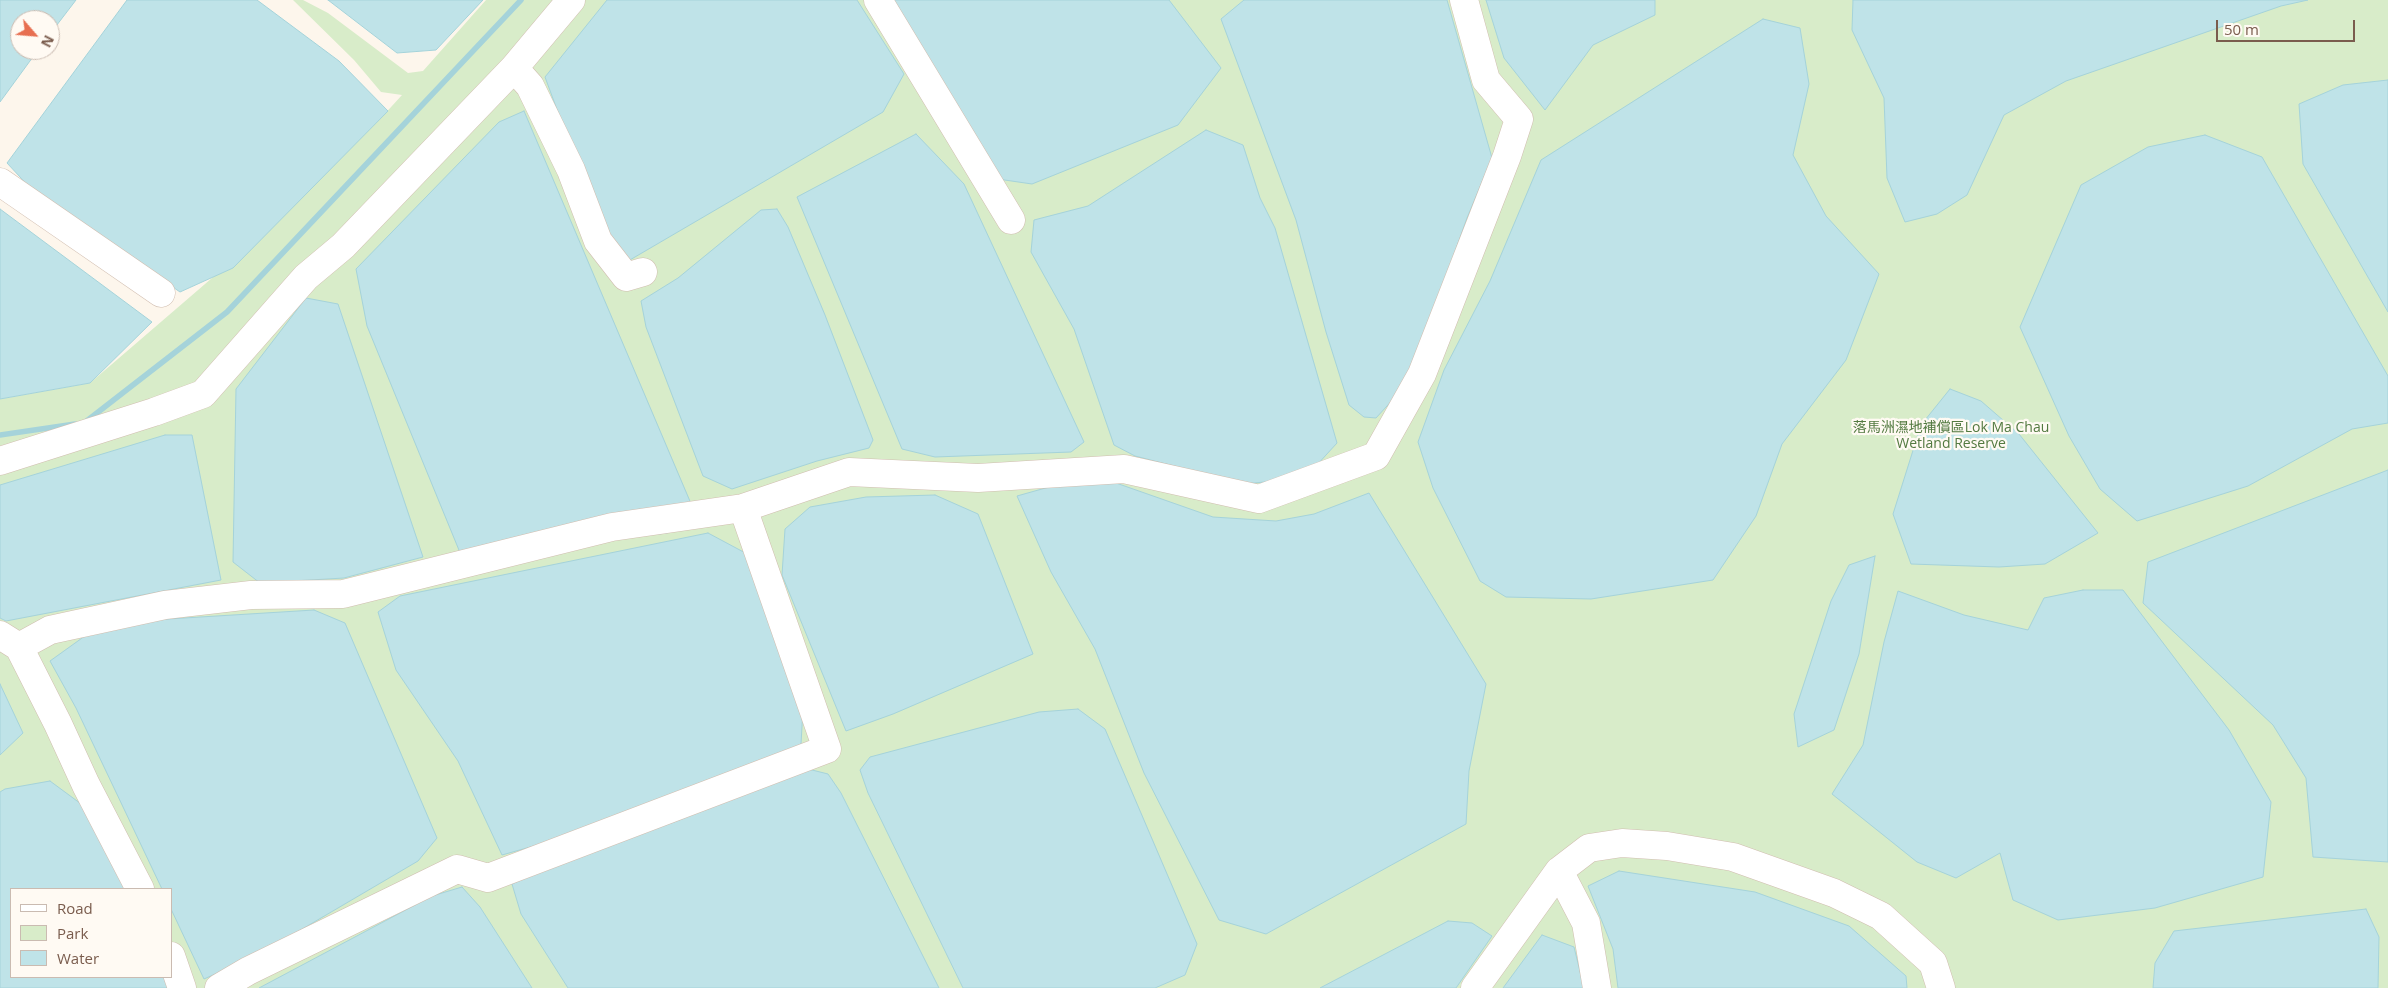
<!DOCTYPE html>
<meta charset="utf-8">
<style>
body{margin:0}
#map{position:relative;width:2388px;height:988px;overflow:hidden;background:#fdf6ec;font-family:"Open Sans",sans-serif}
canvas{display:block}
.legend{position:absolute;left:10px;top:888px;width:162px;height:90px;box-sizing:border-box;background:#fffaf3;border:1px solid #cabbb1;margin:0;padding:6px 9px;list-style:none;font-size:15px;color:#7a5c4d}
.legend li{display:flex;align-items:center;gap:10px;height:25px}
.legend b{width:25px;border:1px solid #cabbb1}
.north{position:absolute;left:10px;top:10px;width:50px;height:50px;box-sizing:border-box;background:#fffaf3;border:1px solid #cabbb1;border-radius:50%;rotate:117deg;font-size:14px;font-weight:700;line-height:20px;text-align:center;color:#7a5c4d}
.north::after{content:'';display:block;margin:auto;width:18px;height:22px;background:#e76f51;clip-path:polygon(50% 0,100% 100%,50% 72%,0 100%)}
.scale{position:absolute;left:2216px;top:20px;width:139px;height:22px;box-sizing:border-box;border:2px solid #7a5c4d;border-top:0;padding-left:6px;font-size:15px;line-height:18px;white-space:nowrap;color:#7a5c4d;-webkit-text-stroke:4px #fffaf3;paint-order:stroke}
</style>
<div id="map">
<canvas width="2388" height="988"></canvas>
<ul class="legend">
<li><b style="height:6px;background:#fff"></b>Road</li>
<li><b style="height:14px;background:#d8ecc9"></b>Park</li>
<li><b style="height:14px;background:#bfe3e8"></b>Water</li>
</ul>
<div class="north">N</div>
<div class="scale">50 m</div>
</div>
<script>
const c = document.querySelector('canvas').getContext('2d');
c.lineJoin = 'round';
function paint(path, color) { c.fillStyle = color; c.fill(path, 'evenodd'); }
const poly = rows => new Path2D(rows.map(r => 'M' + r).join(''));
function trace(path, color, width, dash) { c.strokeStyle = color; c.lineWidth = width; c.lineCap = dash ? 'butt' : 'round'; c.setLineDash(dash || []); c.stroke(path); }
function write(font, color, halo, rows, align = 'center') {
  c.font = font + ' "Open Sans","Noto Sans SC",sans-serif'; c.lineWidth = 4.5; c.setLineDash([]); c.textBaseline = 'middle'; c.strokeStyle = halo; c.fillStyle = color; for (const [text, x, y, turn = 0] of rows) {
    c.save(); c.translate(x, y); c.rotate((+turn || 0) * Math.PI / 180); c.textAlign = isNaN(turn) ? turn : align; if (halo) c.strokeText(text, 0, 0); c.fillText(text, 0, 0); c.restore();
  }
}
paint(poly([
 [293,0,303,0,328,13,408,73,423,71,486,0,2388,0,2388,988,0,988,0,399,90,383,212,278,381,118,402,95,381,92,354,60],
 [11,889,171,889,171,977,11,977]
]), '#d8ecc9');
const water = poly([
 [0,0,76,0,50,34,50,20,20,20,20,50,38,50,0,102,0,0],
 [127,0,257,0,339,61,388,111,233,268,180,292,33,191,7,163,127,0],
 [328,0,483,0,436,50,397,53,328,0],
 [607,0,857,0,904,74,883,112,623,264,576,161,545,77,607,0],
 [888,0,1169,0,1221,68,1178,125,1032,184,991,178,888,0],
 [1244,0,1447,0,1492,158,1467,218,1408,383,1376,418,1364,417,1349,405,1326,332,1296,220,1221,19,1244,0],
 [1486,0,1655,0,1655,15,1593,45,1545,110,1504,58,1486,0],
 [1853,0,2308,0,2281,6,2066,81,2004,115,1967,195,1937,214,1905,222,1887,178,1884,98,1852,30,1853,0],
 [1763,19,1800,28,1809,84,1793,155,1826,216,1879,274,1846,360,1782,444,1756,516,1713,580,1591,599,1506,597,1480,581,1433,488,1418,442,1444,370,1490,281,1541,160,1763,19],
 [2388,80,2388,312,2303,164,2299,104,2343,85,2388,80],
 [524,111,695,513,667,533,461,555,367,326,356,269,499,122,524,111],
 [1206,130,1243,145,1260,198,1275,228,1337,443,1305,478,1244,484,1135,456,1114,445,1074,329,1031,252,1034,220,1088,206,1206,130],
 [916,134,964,184,1084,442,1071,452,935,457,902,449,797,197,916,134],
 [2205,135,2262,157,2388,376,2388,423,2352,429,2248,486,2137,521,2100,489,2069,436,2020,327,2081,185,2148,147,2205,135],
 [0,209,152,322,90,383,0,399,0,209],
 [777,209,788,227,825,315,873,440,869,448,817,461,732,489,703,476,646,327,641,301,678,278,761,210,777,209],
 [306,298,338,304,423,557,344,578,260,583,233,562,236,389,306,298],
 [1950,389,1981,401,2019,434,2098,533,2045,564,1999,567,1911,564,1893,514,1921,425,1950,389],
 [165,435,192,435,221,580,6,621,0,618,0,485,165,435],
 [2388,470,2388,862,2313,857,2306,778,2273,725,2143,603,2148,562,2388,470],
 [1116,483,1213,517,1276,521,1314,514,1369,493,1486,684,1469,771,1466,824,1266,934,1219,920,1144,773,1095,649,1051,572,1017,496,1049,487,1116,483],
 [935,495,978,514,1033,654,893,714,846,731,782,575,785,529,810,507,866,497,935,495],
 [708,533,751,556,803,709,801,744,777,758,555,840,502,855,458,761,396,670,378,612,400,596,708,533],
 [1875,556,1859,654,1834,730,1798,747,1794,714,1831,601,1849,565,1875,556],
 [2083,590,2123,590,2229,730,2271,802,2263,877,2155,908,2058,920,2013,900,2000,853,1956,878,1917,862,1832,794,1863,745,1884,642,1898,591,1964,615,2028,630,2044,598,2083,590],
 [314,610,345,623,437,838,418,861,258,955,204,979,171,909,171,889,162,889,76,708,50,661,103,623,314,610],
 [0,684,23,733,0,755,0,684],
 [1078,709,1105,729,1197,944,1185,975,1155,988,963,988,868,793,860,770,870,757,1039,712,1078,709],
 [808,769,828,774,841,793,939,988,568,988,521,914,512,884,590,849,671,823,808,769],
 [50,781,92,812,131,889,11,889,11,977,171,977,180,988,0,988,0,792,5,789,50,781],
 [1619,871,1755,892,1849,926,1906,976,1907,988,1618,988,1613,949,1588,886,1619,871],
 [462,887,480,907,532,988,259,988,432,896,462,887],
 [2366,909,2379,937,2378,988,2153,988,2155,963,2174,931,2366,909],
 [1448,921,1472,923,1492,936,1456,988,1320,988,1448,921],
 [1542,935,1574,947,1584,988,1503,988,1542,935]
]);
paint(water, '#bfe3e8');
trace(water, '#a5d3da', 1);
trace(poly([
 [84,423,227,312,521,0],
 [0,435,75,424]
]), '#a5d3da', 5.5);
const minor = poly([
 [878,0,1011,220],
 [514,68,530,86,571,170,598,241,626,277,643,272],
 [0,182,161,293],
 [0,461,154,412,203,394,306,277,343,246,514,68,571,0],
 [0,635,19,647,58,724,86,785,140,889],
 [19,647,50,630,165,605,251,595,343,594,612,527,743,508],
 [1559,871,1586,923,1597,988],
 [171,956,182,988],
 [219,988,248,971,457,869,488,878,827,749,743,508,849,472,978,478,1124,469,1259,499,1376,456,1422,374,1507,156,1519,119,1486,80,1464,0],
 [1475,988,1559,871,1589,848,1622,843,1667,846,1733,857,1834,893,1881,916,1933,963,1941,988]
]);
trace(minor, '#d1beb0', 29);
trace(minor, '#fff', 28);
write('14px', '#537a41', '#fffaf3', [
 ["落馬洲濕地補償區Lok Ma Chau",1951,428],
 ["Wetland Reserve",1951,444]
]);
</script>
